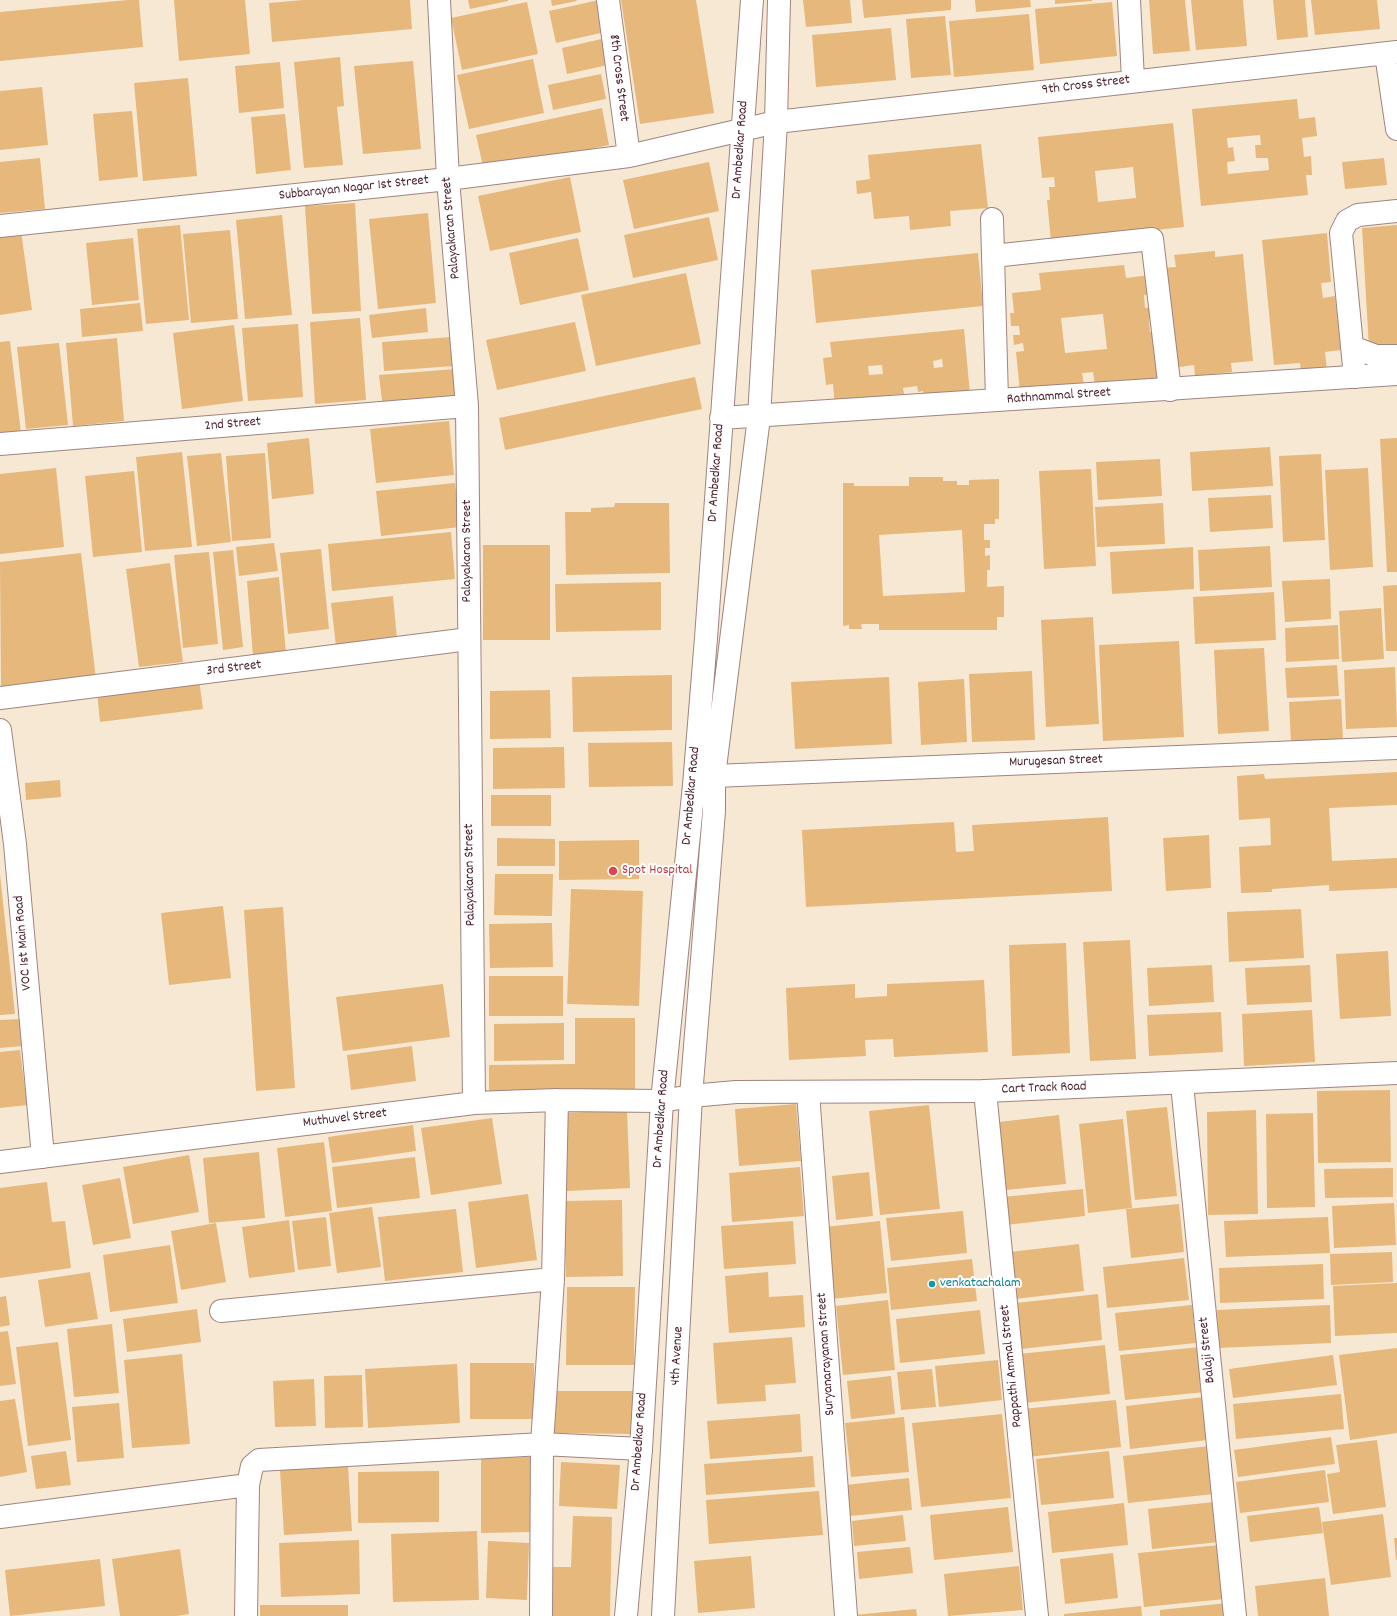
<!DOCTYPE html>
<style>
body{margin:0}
canvas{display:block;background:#f6e8d3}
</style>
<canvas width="1397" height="1616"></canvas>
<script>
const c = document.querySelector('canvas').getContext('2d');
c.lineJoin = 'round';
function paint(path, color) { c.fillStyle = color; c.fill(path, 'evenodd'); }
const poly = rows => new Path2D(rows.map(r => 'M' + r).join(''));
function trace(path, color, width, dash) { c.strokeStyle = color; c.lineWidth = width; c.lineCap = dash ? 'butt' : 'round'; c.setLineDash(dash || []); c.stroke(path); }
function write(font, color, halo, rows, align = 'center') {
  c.font = font + ' Dekko,sans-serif'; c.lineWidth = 4; c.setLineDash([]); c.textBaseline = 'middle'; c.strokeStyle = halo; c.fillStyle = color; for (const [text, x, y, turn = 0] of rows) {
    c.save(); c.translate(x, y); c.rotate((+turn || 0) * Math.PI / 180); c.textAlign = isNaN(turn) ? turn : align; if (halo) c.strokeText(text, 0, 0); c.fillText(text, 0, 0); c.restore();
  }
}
paint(poly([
 [128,0,139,0,143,47,0,61,0,12],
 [174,0,245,0,250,54,179,61],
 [303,0,410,0,412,29,272,42,269,3],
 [468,0,508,0,508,1,470,9],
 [551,0,576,0,577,1,552,6],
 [599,0,605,32,556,43,549,11],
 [621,0,696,0,714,113,640,124],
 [803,0,850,0,852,23,806,27],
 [862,0,951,0,951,10,864,18],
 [975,0,1030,0,1031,7,976,12],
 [1055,0,1092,0,1092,1,1055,4],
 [1149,0,1185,0,1190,51,1153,54],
 [1191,0,1243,0,1247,46,1196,50],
 [1273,0,1305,0,1308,37,1277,40],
 [1311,0,1377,0,1380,29,1315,35],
 [527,2,538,54,462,70,451,18],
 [1112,2,1117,56,1040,64,1035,9],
 [1029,14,1034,70,954,77,949,21],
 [945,16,951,75,911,78,906,19],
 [891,28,896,80,816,87,812,35],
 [606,38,612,64,567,74,562,48],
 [340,57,344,106,337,107,343,165,304,168,294,62],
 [533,59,544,113,469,129,457,75],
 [413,61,421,149,363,154,354,66],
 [280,62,284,108,239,113,235,66],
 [601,74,606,99,553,110,548,85],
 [188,78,197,176,143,181,134,83],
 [42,87,48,145,0,150,0,91],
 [1297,99,1299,119,1315,117,1317,136,1302,138,1304,157,1311,156,1312,175,1306,175,1308,195,1201,206,1192,109],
 [1260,135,1261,145,1255,145,1256,158,1268,158,1269,170,1228,174,1227,162,1235,161,1233,147,1228,148,1227,138],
 [602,108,609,145,484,171,476,135],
 [132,111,138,177,99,181,93,114],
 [285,114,291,170,256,174,251,117],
 [1173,123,1184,227,1051,241,1047,200,1050,200,1049,187,1055,187,1054,177,1042,178,1038,137],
 [1133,167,1136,198,1098,202,1095,171],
 [981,144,988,208,950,211,951,226,910,230,909,216,874,219,871,192,857,194,856,181,870,179,868,155],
 [40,158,45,209,0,213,0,162],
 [1384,158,1387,185,1345,189,1342,162],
 [709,162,719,211,634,229,623,180],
 [570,177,581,232,490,251,478,196],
 [355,203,361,311,312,314,305,206],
 [428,213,436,303,378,309,369,219],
 [282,215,292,315,245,319,236,220],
 [709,217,718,260,633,278,624,235],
 [180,225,189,320,146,324,137,229],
 [1397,225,1397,344,1369,348,1362,228],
 [230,230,238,319,191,323,183,234],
 [21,231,32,310,0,315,0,234],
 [1327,233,1331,282,1321,283,1323,298,1335,296,1341,350,1325,352,1327,370,1301,372,1300,363,1274,365,1262,240],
 [133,238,139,300,92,305,86,243],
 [578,238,589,290,520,305,509,253],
 [1215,251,1215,257,1243,254,1253,361,1231,363,1232,372,1195,376,1194,365,1171,368,1161,268,1176,267,1174,255],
 [978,253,983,306,816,323,811,270],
 [1124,265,1126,278,1150,275,1152,294,1144,295,1145,308,1155,307,1156,317,1149,318,1150,332,1158,331,1159,379,1095,386,1093,372,1082,373,1084,385,1020,392,1016,352,1024,351,1023,343,1014,345,1013,335,1020,335,1019,326,1011,326,1010,313,1014,313,1012,293,1041,290,1039,273],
 [1103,314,1107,349,1065,353,1061,318],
 [686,273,701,344,596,366,581,295],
 [140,303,143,331,82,337,80,309],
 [426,308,428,332,372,338,369,315],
 [360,318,366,400,315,404,310,322],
 [575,322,586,371,497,390,486,340],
 [298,324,303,397,248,401,242,328],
 [234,325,243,401,182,409,173,333],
 [964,329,970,394,923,394,923,391,918,392,917,386,903,388,904,394,891,395,891,402,835,407,833,384,826,385,823,358,832,357,830,342],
 [942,359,943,367,934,368,933,361],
 [882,365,883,374,869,375,868,366],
 [452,337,454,366,384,371,382,342],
 [117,338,124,421,73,426,66,343],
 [10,341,21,433,0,435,0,342],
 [59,343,68,425,26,429,17,347],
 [455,369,458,401,383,409,379,375],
 [695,377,702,409,505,450,499,418],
 [449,421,454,475,376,483,370,429],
 [309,438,314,494,272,499,267,443],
 [1397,438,1397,572,1387,572,1380,439],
 [1270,447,1273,486,1192,491,1190,452],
 [182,452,192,547,145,551,136,457],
 [221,453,231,542,197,546,187,456],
 [265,453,271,538,232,541,226,456],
 [1321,454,1325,540,1283,542,1279,456],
 [1160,459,1162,496,1098,500,1096,462],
 [56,468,64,547,0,554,0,474],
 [1368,468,1373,567,1330,570,1325,470],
 [1091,469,1096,566,1044,569,1039,471],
 [134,471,142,552,93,557,85,476],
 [909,477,943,477,943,481,957,481,957,485,969,485,969,480,999,479,999,519,995,519,995,524,984,524,984,540,990,540,990,548,985,548,985,556,990,555,990,570,987,570,987,587,1004,586,1004,617,997,617,997,630,879,630,879,624,861,624,862,629,849,629,849,625,843,626,843,483,854,483,854,486,909,486],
 [962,530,965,592,883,596,879,535],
 [455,483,460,527,381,536,376,491],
 [1271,495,1273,528,1210,532,1208,498],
 [615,503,669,503,670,573,566,575,565,512,591,512,591,508,614,507],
 [1163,503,1165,544,1097,547,1095,507],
 [451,532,455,579,332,591,328,544],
 [274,543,278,571,239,576,236,547],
 [483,545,550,545,550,640,483,640],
 [1270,546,1272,587,1200,591,1198,550],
 [1193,547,1194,589,1112,594,1110,552],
 [321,549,329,629,288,634,280,553],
 [233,550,243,647,223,650,213,552],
 [209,552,218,644,183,648,174,555],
 [81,553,96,679,1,689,0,562],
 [170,563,183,662,139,667,126,569],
 [279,577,286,653,253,656,247,581],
 [1330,579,1331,619,1285,622,1282,581],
 [661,582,661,630,556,632,555,584],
 [1397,585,1397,651,1386,651,1383,586],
 [1274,592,1276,640,1195,644,1193,597],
 [393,596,397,639,336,646,331,603],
 [1381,608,1384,659,1342,662,1339,611],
 [1093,617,1099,724,1046,727,1041,620],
 [1338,625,1339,659,1286,662,1285,628],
 [1179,641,1184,737,1103,741,1099,645],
 [1264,648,1269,731,1218,734,1214,650],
 [1337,665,1339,696,1287,698,1285,668],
 [1395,667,1397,727,1346,729,1344,670],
 [1032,671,1035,740,972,742,969,674],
 [672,675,672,730,573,732,572,677],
 [889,677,892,744,795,749,791,682],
 [199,679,203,709,100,722,97,691],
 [964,679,967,742,921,745,918,682],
 [550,690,551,738,490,739,490,691],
 [1341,699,1343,739,1291,742,1289,702],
 [672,742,673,786,589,787,588,743],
 [564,747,565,788,493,789,493,748],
 [1397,772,1397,805,1329,808,1332,861,1397,858,1397,888,1329,891,1329,885,1272,889,1272,892,1241,893,1239,847,1271,845,1270,818,1239,820,1237,776,1264,774,1265,779],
 [60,780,61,797,26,800,25,783],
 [491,795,551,795,551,826,491,826],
 [1108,817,1112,891,806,907,802,830,954,822,956,852,974,851,972,825],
 [1209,835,1211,888,1166,891,1163,838],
 [497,838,555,839,555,866,497,866],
 [639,840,639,879,559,880,559,841],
 [0,874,15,1014,0,1015],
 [495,874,553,874,552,916,494,915],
 [571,889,643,891,639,1006,567,1004],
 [223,906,231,978,169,985,161,913],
 [283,907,295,1088,256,1091,244,910],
 [1301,909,1304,958,1229,962,1227,912],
 [552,923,553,967,490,968,489,924],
 [1130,940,1136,1059,1090,1061,1083,942],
 [1066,943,1070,1053,1012,1056,1009,945],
 [1388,951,1391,1016,1340,1019,1336,954],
 [1212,965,1214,1002,1149,1006,1147,968],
 [1310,965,1312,1002,1247,1005,1245,968],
 [489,976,563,976,563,1016,489,1016],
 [984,980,988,1052,894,1057,893,1039,865,1040,866,1056,789,1060,786,988,855,984,855,998,887,996,887,984],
 [443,984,450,1037,343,1051,336,997],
 [1312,1010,1315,1062,1244,1066,1242,1014],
 [1221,1012,1223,1052,1149,1056,1147,1015],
 [575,1018,635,1018,635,1091,489,1091,489,1065,575,1064],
 [20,1019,22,1046,0,1048,0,1020],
 [564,1023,564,1060,494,1061,494,1024],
 [412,1046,416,1081,351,1090,347,1055],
 [20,1050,27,1105,0,1108,0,1052],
 [1390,1090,1391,1162,1318,1163,1317,1091],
 [796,1104,801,1161,739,1166,735,1109],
 [929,1105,940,1209,880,1215,869,1111],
 [1167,1107,1177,1196,1135,1200,1126,1111],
 [627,1110,630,1188,567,1191,564,1113],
 [1256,1110,1258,1214,1208,1215,1207,1112],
 [1313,1113,1315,1207,1267,1208,1266,1114],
 [1059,1115,1066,1184,1006,1190,999,1122],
 [492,1118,502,1184,431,1195,421,1128],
 [1123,1119,1132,1208,1088,1213,1079,1124],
 [413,1125,416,1151,332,1163,328,1137],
 [324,1142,332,1211,285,1217,277,1148],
 [259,1152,265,1218,209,1223,203,1158],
 [189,1155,199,1212,133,1224,123,1167],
 [415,1157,420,1198,337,1208,332,1167],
 [800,1167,804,1216,732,1222,729,1173],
 [1393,1168,1393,1197,1325,1198,1324,1169],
 [869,1172,873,1216,836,1220,832,1176],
 [120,1178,131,1238,93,1245,82,1185],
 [47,1182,52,1222,65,1221,71,1268,0,1278,0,1188],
 [1083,1189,1085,1216,1006,1225,1003,1197],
 [528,1194,537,1260,476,1268,468,1202],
 [622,1200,623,1276,566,1277,564,1201],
 [1394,1203,1396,1245,1334,1248,1332,1206],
 [1179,1204,1184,1252,1131,1258,1126,1209],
 [372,1207,381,1267,337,1273,329,1213],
 [456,1209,463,1272,385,1281,378,1217],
 [963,1211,967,1253,891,1261,886,1218],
 [326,1217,331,1266,298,1270,292,1221],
 [1328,1217,1330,1253,1226,1257,1224,1221],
 [289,1220,295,1272,249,1278,242,1227],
 [793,1221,796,1264,724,1269,721,1226],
 [880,1221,887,1293,832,1299,825,1227],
 [216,1223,226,1282,181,1290,171,1231],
 [1079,1244,1084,1291,1015,1299,1010,1252],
 [170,1245,178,1303,110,1312,103,1255],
 [1392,1252,1393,1282,1331,1285,1330,1254],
 [1184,1258,1189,1300,1107,1308,1103,1267],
 [972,1259,977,1301,891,1310,887,1268],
 [1323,1264,1324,1299,1220,1303,1219,1268],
 [90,1272,98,1319,45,1327,38,1280],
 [768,1272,769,1297,803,1295,805,1327,729,1333,725,1276],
 [1397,1283,1397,1333,1335,1336,1333,1286],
 [567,1287,635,1287,634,1365,566,1365],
 [1098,1294,1102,1340,1021,1349,1016,1303],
 [6,1296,10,1325,0,1327,0,1297],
 [888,1300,895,1370,843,1375,836,1306],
 [1192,1305,1196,1343,1119,1351,1115,1313],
 [1330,1305,1331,1343,1218,1348,1217,1310],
 [197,1309,201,1342,127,1352,123,1319],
 [980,1310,985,1354,900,1363,896,1319],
 [112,1324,119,1393,74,1397,67,1329],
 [8,1331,16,1384,0,1386,0,1332],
 [792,1337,796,1383,765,1385,766,1401,717,1404,713,1343],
 [58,1342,71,1440,28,1446,16,1347],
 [1105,1345,1110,1394,1024,1403,1019,1354],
 [1200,1347,1205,1392,1125,1400,1120,1355],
 [1397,1348,1397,1433,1350,1440,1339,1355],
 [182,1354,190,1444,132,1448,124,1360],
 [1333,1355,1337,1385,1233,1398,1229,1369],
 [998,1360,1002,1400,939,1407,935,1366],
 [470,1363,534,1363,534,1419,470,1419],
 [457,1364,460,1423,368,1428,365,1369],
 [932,1369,936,1407,901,1410,897,1372],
 [362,1375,363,1427,325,1428,324,1376],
 [891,1376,895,1414,851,1419,847,1381],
 [314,1379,316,1426,275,1427,273,1381],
 [554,1391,633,1391,632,1434,554,1433],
 [1341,1394,1344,1429,1236,1439,1233,1404],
 [1204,1397,1208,1440,1130,1449,1126,1406],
 [15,1399,27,1472,0,1477,0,1401],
 [1116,1400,1121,1447,1027,1457,1022,1409],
 [119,1403,124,1458,77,1462,72,1407],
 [800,1414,802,1452,710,1459,707,1421],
 [1002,1414,1011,1498,921,1507,912,1423],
 [904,1417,909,1472,851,1477,845,1423],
 [1331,1437,1335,1464,1238,1477,1234,1450],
 [1377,1440,1386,1507,1333,1514,1327,1474,1340,1472,1336,1445],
 [1209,1446,1214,1494,1128,1503,1123,1456],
 [66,1451,71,1485,36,1489,31,1456],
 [1109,1451,1114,1498,1041,1505,1036,1459],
 [813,1456,815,1487,706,1495,704,1464],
 [531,1457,531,1532,481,1533,481,1458],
 [561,1462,620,1465,617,1509,559,1506],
 [348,1466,352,1531,284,1535,280,1470],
 [1325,1470,1329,1502,1240,1513,1236,1482],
 [439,1471,439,1522,358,1523,358,1472],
 [909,1478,912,1510,850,1516,846,1485],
 [819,1491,823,1535,709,1544,706,1500],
 [1214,1502,1219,1542,1152,1549,1148,1509],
 [1124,1503,1128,1545,1052,1553,1048,1512],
 [1008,1507,1013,1552,934,1560,930,1515],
 [1319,1507,1323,1533,1250,1542,1247,1516],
 [1383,1514,1391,1577,1331,1585,1322,1522],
 [903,1515,906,1541,854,1546,852,1521],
 [573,1516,612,1517,610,1616,545,1616,546,1567,571,1567],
 [477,1531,479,1600,393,1602,391,1534],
 [1394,1538,1397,1538,1397,1560,1396,1560],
 [359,1540,360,1594,281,1597,279,1543],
 [488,1541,529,1543,527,1600,486,1598],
 [1219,1545,1225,1599,1144,1607,1138,1553],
 [910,1547,913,1573,859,1579,857,1552],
 [180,1549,189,1614,176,1616,120,1616,112,1559],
 [1113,1553,1118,1598,1065,1604,1060,1559],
 [751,1556,755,1608,698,1613,694,1561],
 [100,1559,105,1606,10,1616,5,1570],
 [1019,1566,1023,1610,948,1616,944,1574],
 [1325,1578,1329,1616,1258,1616,1255,1586],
 [1227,1603,1228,1616,1160,1616,1160,1610],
 [260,1605,348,1605,348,1616,260,1616],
 [1141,1606,1142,1616,1064,1616,1064,1614],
 [916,1609,917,1616,854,1616,854,1615]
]), '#e7b87c');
const minor = poly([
 [439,0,448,179,467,406,474,1103],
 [608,0,629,156],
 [1129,0,1133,80],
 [1386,54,1397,129],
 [992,219,997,400],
 [0,226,448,179,629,156,776,122,1397,52],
 [993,256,1152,239,1170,390],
 [1352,347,1376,356,1397,356],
 [1355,377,1341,233,1347,221,1358,215,1397,211],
 [0,444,467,406],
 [0,698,469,639],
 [0,730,15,844,43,1157],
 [714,776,1397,748],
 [1182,1084,1235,1616],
 [985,1091,1037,1616],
 [808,1092,846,1616],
 [0,1162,474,1103,557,1100,662,1101],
 [221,1311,553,1279],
 [0,1517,248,1485,252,1466,259,1460,542,1444,641,1449],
 [246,1616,248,1485],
 [541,1616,542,1444,553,1279,557,1100]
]);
const tertiary = poly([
 [662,1101,691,1096,736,1092,985,1091,1397,1073]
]);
const secondary = poly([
 [721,418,1397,374],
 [626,1616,641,1449,662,1101,694,785,706,638,752,0],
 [663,1616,691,1096,714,811,714,776,759,417,776,122,779,0]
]);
trace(minor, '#a0847f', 24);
trace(tertiary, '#a0847f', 24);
trace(secondary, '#a0847f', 24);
trace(minor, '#fff', 22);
trace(tertiary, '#fff', 22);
trace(secondary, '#fff', 22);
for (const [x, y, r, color] of [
 [613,871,5,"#e0444e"],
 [932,1284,4,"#0f9aa8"]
]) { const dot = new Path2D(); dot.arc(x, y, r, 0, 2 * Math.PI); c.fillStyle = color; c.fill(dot); trace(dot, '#fff', 1.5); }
write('14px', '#4a1f2b', '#fff', [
 ["8th Cross Street",618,78,83],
 ["9th Cross Street",1086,86,-7],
 ["Dr Ambedkar Road",741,150,-86],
 ["Subbarayan Nagar 1st Street",354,189,-6],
 ["Palayakaran Street",452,228,-95],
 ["Rathnammal Street",1059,397,-4],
 ["2nd Street",233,425,-5],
 ["Dr Ambedkar Road",717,473,-86],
 ["Palayakaran Street",468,551,-90],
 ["3rd Street",234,669,-7],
 ["Murugesan Street",1056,762,-2],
 ["Dr Ambedkar Road",692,796,-85],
 ["Palayakaran Street",471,875,-91],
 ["VOC 1st Main Road",24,943,-95],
 ["Cart Track Road",1044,1089,-2],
 ["Muthuvel Street",345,1119,-7],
 ["Dr Ambedkar Road",662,1119,-86],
 ["Balaji Street",1208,1350,-96],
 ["Suryanarayanan Street",827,1354,-94],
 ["4th Avenue",678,1356,-87],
 ["Pappathi Ammal Street",1012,1366,-96],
 ["Dr Ambedkar Road",640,1442,-86]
]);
write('14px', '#be3a42', '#fff', [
 ["Spot Hospital",622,871]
], 'left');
write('14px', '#0d838f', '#fff', [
 ["venkatachalam",940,1284]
], 'left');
</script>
